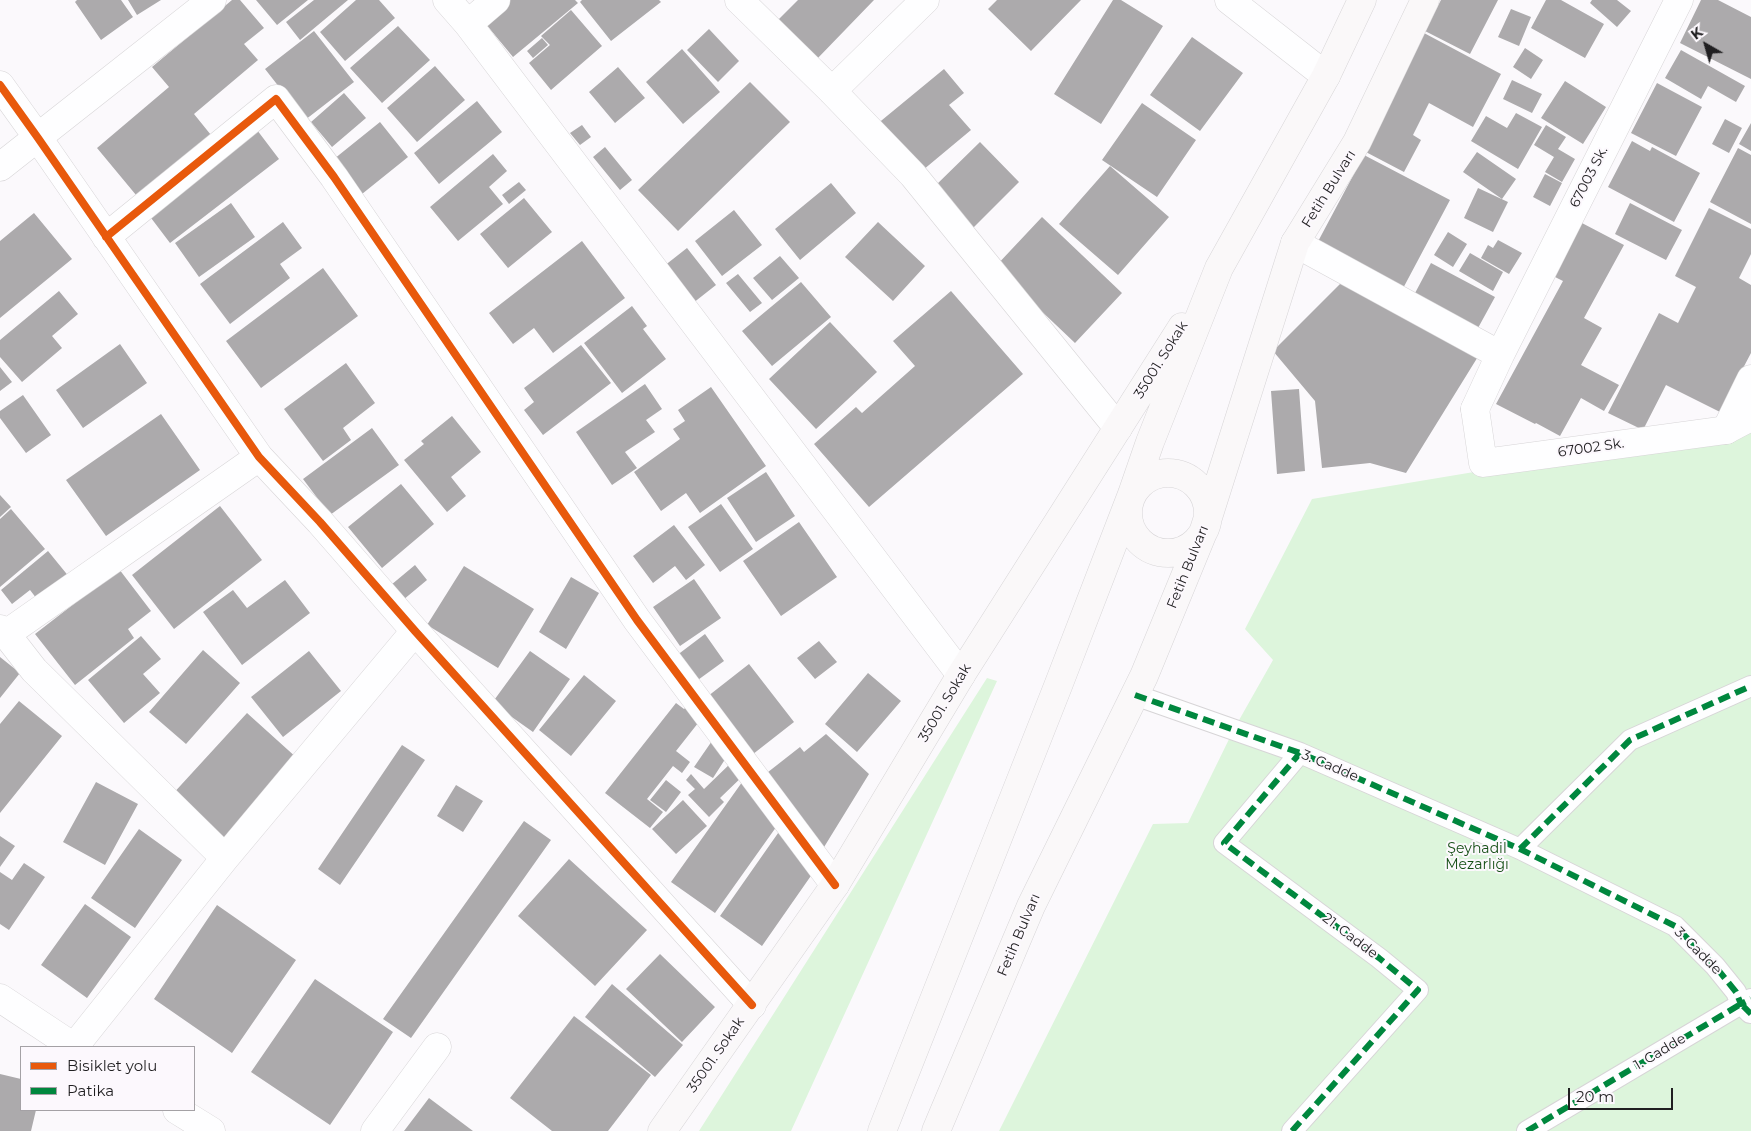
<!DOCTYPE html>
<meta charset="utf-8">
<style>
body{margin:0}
#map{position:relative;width:1751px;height:1131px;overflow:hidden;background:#fbf9fc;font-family:Montserrat,sans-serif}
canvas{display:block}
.legend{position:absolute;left:20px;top:1046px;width:175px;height:65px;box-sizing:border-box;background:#fcf8fd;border:1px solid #a4a1a5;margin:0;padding:6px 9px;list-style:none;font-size:15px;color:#201f21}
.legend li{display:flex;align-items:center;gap:10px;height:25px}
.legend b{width:25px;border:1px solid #a4a1a5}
.north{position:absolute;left:1681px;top:20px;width:50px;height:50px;-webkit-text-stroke:4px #fcf8fd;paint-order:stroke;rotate:322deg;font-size:14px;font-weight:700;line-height:20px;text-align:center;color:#201f21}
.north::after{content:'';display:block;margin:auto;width:18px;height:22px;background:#201f21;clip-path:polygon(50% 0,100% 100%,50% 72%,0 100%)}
.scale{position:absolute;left:1568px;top:1088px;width:105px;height:22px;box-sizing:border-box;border:2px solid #201f21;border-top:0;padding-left:6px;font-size:15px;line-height:18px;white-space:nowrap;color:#201f21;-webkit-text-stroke:4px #fcf8fd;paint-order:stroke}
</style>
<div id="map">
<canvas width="1751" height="1131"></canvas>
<ul class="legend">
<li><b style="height:6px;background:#e8590c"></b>Bisiklet yolu</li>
<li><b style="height:6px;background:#00873e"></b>Patika</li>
</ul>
<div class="north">K</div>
<div class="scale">20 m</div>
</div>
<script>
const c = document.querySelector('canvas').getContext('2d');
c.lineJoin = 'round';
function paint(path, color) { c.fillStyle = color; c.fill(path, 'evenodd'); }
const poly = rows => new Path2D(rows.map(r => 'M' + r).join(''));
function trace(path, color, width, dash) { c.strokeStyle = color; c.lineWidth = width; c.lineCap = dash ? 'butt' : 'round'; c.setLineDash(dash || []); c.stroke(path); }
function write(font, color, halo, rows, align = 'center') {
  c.font = font + ' Montserrat,sans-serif'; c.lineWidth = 4; c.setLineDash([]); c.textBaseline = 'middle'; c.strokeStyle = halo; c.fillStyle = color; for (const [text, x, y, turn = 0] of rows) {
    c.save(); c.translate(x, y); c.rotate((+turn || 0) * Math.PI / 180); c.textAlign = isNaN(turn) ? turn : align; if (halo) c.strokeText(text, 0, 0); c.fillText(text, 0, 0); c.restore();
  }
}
paint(poly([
 [1751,423,1751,1131,999,1131,1153,824,1188,823,1234,729,1273,660,1245,629,1312,499,1726,430],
 [987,678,997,681,791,1131,699,1131]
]), '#ddf5dc');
paint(poly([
 [77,0,121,0,133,17,101,40,75,2],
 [128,0,161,0,137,15],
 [232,0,240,0,264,28,244,44,258,60,194,114,215,140,141,201,97,148,169,87,152,67],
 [256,0,308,0,277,25],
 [314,0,348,0,300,40,286,22],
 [356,0,379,0,395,18,345,61,320,32],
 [501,0,575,0,578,3,513,57,480,17],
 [582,0,659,0,661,2,611,41,580,2],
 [798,0,874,0,816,60,776,22],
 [997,0,1081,0,1031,51,988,9],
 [1113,0,1121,0,1163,26,1101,124,1054,94],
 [1441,0,1498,0,1470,54,1425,31],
 [1546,0,1561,0,1604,24,1585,58,1531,28],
 [1592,0,1617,0,1631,11,1617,27,1590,3],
 [1701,0,1718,0,1751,17,1751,79,1680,43],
 [1511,9,1531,17,1519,46,1498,37],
 [571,10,602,46,551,90,529,63,550,45,541,36],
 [398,26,430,60,382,103,350,68],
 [709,29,739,61,718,82,687,50],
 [314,31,354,82,305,120,265,69],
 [1424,33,1501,74,1473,127,1429,103,1413,135,1421,140,1404,172,1362,150],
 [1192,37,1243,73,1200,131,1150,95],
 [542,38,548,45,533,58,527,51],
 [1525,48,1543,60,1531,79,1513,67],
 [682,49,720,92,683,124,646,82],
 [1681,50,1745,86,1736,102,1708,86,1701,99,1665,78],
 [435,66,465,100,417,142,387,108],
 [618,67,645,98,615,123,589,92],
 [944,69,964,93,949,105,971,130,917,175,876,125],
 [1512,80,1542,94,1532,113,1503,99],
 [1565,81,1606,107,1583,144,1541,118],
 [750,82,790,122,678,231,638,190],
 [1657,83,1702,107,1676,156,1631,133],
 [344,93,366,118,332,147,311,122],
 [477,101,502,132,439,184,414,153],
 [1142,103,1196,140,1157,197,1102,160],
 [1516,113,1542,127,1518,169,1471,141,1486,116,1507,128],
 [1725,119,1742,128,1729,153,1712,144],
 [380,122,408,157,362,194,334,159],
 [1751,123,1751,151,1739,144],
 [582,125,591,137,580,145,570,133],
 [1546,125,1566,137,1558,149,1575,159,1562,182,1545,172,1554,157,1534,145],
 [254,126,279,159,170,243,145,210],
 [1632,141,1650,151,1652,147,1700,173,1674,222,1608,187],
 [980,142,1019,182,972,229,933,188],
 [605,147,632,180,620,190,593,157],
 [1738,148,1751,155,1751,224,1710,202],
 [1477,152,1516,179,1502,199,1463,172],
 [493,154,507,171,489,187,503,204,458,241,430,207],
 [1364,155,1450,200,1400,294,1314,249],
 [1110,166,1169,217,1118,275,1059,224],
 [1545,174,1562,183,1550,206,1533,197],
 [519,182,526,190,509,204,502,195],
 [831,183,856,213,800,260,775,229],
 [1478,188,1508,202,1493,232,1464,218],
 [524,198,552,232,508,268,480,234],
 [231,203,255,237,199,277,175,243],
 [1630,203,1682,230,1666,260,1615,234],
 [1709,208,1751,229,1751,254,1739,278,1751,285,1751,353,1720,412,1666,385,1643,430,1608,413,1659,313,1678,323,1696,287,1675,276],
 [734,210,762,245,722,276,695,241],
 [34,213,72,259,0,318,0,241],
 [1042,217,1122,293,1075,343,995,267],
 [283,222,302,248,280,264,290,278,230,324,200,284],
 [878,222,925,266,893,301,845,257],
 [1580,222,1624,245,1584,318,1602,328,1581,365,1619,385,1604,411,1581,398,1560,436,1536,423,1535,424,1496,404,1563,281,1551,275],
 [1448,232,1467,244,1453,267,1434,255],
 [1498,240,1522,253,1509,274,1481,258,1488,245,1493,248],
 [582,241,625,298,553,353,534,328,513,344,489,313],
 [687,248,716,285,688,307,659,270],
 [1470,253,1503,272,1493,291,1459,271],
 [780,256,799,278,772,300,753,278],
 [1431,263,1495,297,1478,328,1414,295],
 [323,268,358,316,261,388,226,341],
 [738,274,762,303,750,312,726,283],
 [1346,278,1479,355,1406,473,1370,463,1322,468,1315,401,1273,351],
 [801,282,831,317,772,366,742,331],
 [59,291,78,314,52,336,62,348,22,382,0,357,0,340],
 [951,291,1023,374,869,507,814,444,856,407,862,413,915,366,893,341],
 [632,306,647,326,643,329,666,359,622,393,584,343],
 [830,322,877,372,816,429,769,379],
 [120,344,147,383,83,428,56,390],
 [581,345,611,383,543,435,524,410,534,402,524,388],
 [346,363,375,403,343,428,351,440,323,461,284,409],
 [0,367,12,382,0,391],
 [645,384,662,409,646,420,655,432,625,452,637,468,612,485,576,432],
 [711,387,766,466,700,513,686,493,661,511,634,472,680,439,673,429,685,421,678,410],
 [1299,389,1305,471,1277,474,1271,391],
 [23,395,51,435,26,453,0,418,0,411],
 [161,414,200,470,106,536,66,480],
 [452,416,481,452,451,477,466,496,447,512,404,460,424,444,421,441],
 [372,428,399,465,330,515,303,479],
 [766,472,795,516,756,542,727,498],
 [401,484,434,524,382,568,348,527],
 [0,495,11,507,0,517],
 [721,504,753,549,720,572,688,527],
 [220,506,262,560,174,629,132,575],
 [11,509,45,549,0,587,0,519],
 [799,522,837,577,781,616,743,561],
 [674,525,705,565,686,580,675,566,653,583,633,556],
 [48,551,70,578,40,603,30,590,12,604,1,590],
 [415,565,427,580,397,605,385,590],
 [464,566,534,609,498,668,427,625],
 [119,569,151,611,128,629,134,638,75,685,35,634],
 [571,577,599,593,566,649,539,632],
 [694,579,721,618,680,646,653,607],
 [285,580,310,613,242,665,203,612,233,590,247,608],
 [705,634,724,661,691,685,672,659],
 [141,636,161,659,143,674,160,693,124,723,88,680],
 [819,641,837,662,815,679,797,658],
 [203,650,240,683,186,744,149,712],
 [309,651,341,691,283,737,251,697],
 [530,651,570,679,533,732,492,703],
 [0,657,20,673,0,698],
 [749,664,794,722,748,758,703,700],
 [868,673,901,701,857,752,825,724],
 [584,675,616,701,571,756,539,730],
 [19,701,62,736,0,813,0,724],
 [676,703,684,709,687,706,702,718,676,751,690,762,682,773,673,766,647,799,663,812,650,828,605,793],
 [247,713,298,759,221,843,170,797],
 [826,734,869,774,821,852,763,776,800,747,804,752],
 [714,738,731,750,713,778,694,767],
 [402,745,425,760,340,885,318,869],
 [734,760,746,773,720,798,724,802,709,817,688,795,695,789,686,780,691,774,704,789],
 [745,778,779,823,715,913,671,882],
 [666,780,681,792,666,812,650,800],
 [96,782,138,804,105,865,63,842],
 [456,785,483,801,463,832,437,816],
 [683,800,707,826,676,854,652,829],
 [524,821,551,840,411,1038,383,1019],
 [783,826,815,870,762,946,720,916],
 [139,829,182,860,135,928,91,898],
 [0,836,15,846,0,867],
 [569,859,647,930,595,986,518,916],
 [24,863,45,877,9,930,0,924,0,872,12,880],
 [85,904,131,937,87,998,41,965],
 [217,905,296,960,232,1053,154,999],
 [660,954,715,1007,682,1042,626,989],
 [315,979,393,1032,330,1125,251,1072],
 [612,984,683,1045,655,1077,585,1017],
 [574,1016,651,1075,608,1131,552,1131,510,1098],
 [0,1074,21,1079,21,1110,36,1110,31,1131,0,1131],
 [429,1098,473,1131,404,1131]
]), '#acaaac');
const pedestrian = poly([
 [1135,695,1300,753,1520,849,1675,926,1715,966,1736,992,1741,1004,1751,999],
 [1520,849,1630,740,1751,686],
 [1292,1131,1418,990,1379,958,1224,843,1300,753],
 [1527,1131,1741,1004,1750,1013]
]);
const minor = poly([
 [447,0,468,24,961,675],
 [739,0,832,91,913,175,1118,428],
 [1229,0,1326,76],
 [468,24,496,0],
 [0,85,38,138,259,457,320,522,415,631,752,1005],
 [832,91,925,0],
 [0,167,212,0],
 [106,237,276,99,334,177,637,620,835,885],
 [1295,243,1500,355],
 [1475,409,1500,355,1679,0],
 [1726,430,1751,379],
 [0,629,6,634,34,670,225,858],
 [6,634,259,457],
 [0,998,74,1047],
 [74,1047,225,858,415,631],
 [177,1110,211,1131],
 [375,1131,437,1047]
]);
const tertiary = poly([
 [1475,409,1483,463,1726,430,1751,417]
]);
const secondary = poly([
 '1128 513a40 40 0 1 1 80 0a40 40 0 1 1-80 0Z',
 [662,1131,835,885,961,675,1182,327],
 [882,1131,1058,686,1132,494,1150,442,1219,268,1326,76,1362,0],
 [936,1131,1031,906,1144,676,1204,530,1295,243,1357,142,1425,0]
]);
trace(pedestrian, '#d7d5d7', 22);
trace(minor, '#d7d5d7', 29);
trace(tertiary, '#d7d5d7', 29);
trace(secondary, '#d7d5d7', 29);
trace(pedestrian, '#fefeff', 20);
trace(minor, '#fefeff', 28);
trace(tertiary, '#fefeff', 28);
trace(secondary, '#faf8f9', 28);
trace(poly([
 [1135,695,1300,753,1520,849,1675,926,1715,966,1736,992,1741,1004,1751,999],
 [1520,849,1630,740,1751,686],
 [1292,1131,1418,990,1379,958,1224,843,1300,753],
 [1527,1131,1741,1004,1751,1014]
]), '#00873e', 6, [12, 6]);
trace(poly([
 [0,85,38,138,259,457,320,522,415,631,752,1005],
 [106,237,276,99,334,177,637,620,835,885]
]), '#e8590c', 8);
write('14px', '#201f21', '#fcf8fd', [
 ["67003 Sk.",1589,177,-63],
 ["Fetih Bulvarı",1329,189,-58],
 ["35001. Sokak",1161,360,-58],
 ["67002 Sk.",1591,448,-8],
 ["Fetih Bulvarı",1188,567,-68],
 ["35001. Sokak",945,703,-59],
 ["3. Cadde",1330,766,23],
 ["Fetih Bulvarı",1019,935,-67],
 ["21. Cadde",1350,936,37],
 ["3. Cadde",1698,951,45],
 ["1. Cadde",1660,1052,-31],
 ["35001. Sokak",716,1055,-55]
]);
write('14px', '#165016', '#fcf8fd', [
 ["Şeyhadil",1477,849],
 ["Mezarlığı",1477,865]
]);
</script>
